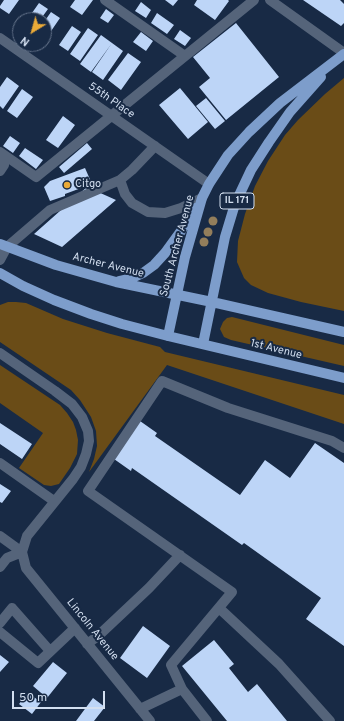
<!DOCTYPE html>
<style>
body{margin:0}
#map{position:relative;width:344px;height:721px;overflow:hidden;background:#182a45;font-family:Overpass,sans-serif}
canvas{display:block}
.north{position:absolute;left:12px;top:12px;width:40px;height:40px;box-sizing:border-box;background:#182a45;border:1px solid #637289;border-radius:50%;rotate:217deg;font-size:11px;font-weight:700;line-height:16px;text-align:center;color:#d3dff0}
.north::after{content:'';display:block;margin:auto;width:14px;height:18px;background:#eaaa38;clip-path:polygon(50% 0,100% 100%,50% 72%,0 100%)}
.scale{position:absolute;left:12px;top:691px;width:93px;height:18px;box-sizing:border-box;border:2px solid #d3dff0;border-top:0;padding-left:5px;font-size:12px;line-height:14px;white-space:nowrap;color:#d3dff0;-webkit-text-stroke:3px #182a45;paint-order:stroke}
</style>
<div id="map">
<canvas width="344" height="721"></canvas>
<div class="north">N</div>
<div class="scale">50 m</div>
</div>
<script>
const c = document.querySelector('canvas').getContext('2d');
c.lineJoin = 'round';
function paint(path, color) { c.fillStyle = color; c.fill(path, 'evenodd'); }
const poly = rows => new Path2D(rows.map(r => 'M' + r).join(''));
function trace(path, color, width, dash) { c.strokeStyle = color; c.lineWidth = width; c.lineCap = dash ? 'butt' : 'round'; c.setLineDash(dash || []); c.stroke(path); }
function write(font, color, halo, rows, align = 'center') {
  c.font = font + ' Overpass,sans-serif'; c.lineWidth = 4; c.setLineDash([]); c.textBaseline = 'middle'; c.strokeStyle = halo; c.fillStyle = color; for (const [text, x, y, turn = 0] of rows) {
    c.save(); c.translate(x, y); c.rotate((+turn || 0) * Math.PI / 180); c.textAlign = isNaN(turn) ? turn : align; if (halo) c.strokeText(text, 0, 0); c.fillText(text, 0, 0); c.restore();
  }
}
paint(poly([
 [344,78,344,311,301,302,268,293,251,285,244,278,237,262,238,241,245,214,255,186,268,161,285,135,298,120,325,94],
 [8,302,16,302,26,303,63,319,107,333,160,347,165,352,344,395,344,424,167,365,89,472,94,459,97,446,96,431,91,417,80,400,71,390,0,342,0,305],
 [232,317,344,345,344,366,231,340,224,337,220,329,223,322,227,318],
 [0,365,60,405,67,413,73,422,76,430,78,440,77,454,70,468,59,484,51,486,44,485,19,468,43,433,0,403]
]), '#6a4c17');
paint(poly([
 [4,0,19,0,9,14,0,8,0,6],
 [75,0,93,0,82,15,70,7],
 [165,0,178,0,173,6],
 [197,0,228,0,229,1,215,20,194,5],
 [303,0,340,0,344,4,344,23,341,26],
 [141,2,151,10,146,18,135,11],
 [39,3,48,9,40,20,27,20],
 [106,9,114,15,108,23,100,18],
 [51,12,60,18,47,37,44,35,44,22],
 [157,13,174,25,167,34,151,23],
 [236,23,279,77,226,120,199,87,210,78,193,57],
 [72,26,81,32,68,51,59,45],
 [88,28,98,35,80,61,70,54],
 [180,30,191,38,185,46,174,39],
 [141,32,153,41,146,51,133,42],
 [101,35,112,43,91,72,80,64],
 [112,43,123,51,103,80,92,72],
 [128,53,141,62,121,90,108,80],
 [7,77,19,86,3,109,0,106,0,87],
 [180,88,208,122,188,139,159,105],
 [22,89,33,97,17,118,7,111],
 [206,98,225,121,215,129,196,106],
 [63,116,75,125,58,148,46,140],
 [10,136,20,143,13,153,3,146],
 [87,143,92,149,64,173,59,167],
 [25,148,43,160,36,169,19,156],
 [85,168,92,184,65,194,65,196,50,201,44,187,50,181],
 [87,187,116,200,62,247,34,234],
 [140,421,157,433,155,436,240,495,265,460,290,478,315,443,344,463,344,646,306,619,321,598,244,543,242,545,132,468,131,471,114,459],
 [0,423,32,444,22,459,0,444],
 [0,484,11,491,2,503,0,502],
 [143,626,170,646,147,678,120,658],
 [214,640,234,664,229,668,248,692,257,684,287,721,227,721,182,666],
 [0,655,9,662,0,672],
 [53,662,67,673,47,698,33,686],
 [28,693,41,702,32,714,19,704],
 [93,698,105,707,94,721,76,721]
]), '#bdd5f7');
trace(poly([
 [105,0,185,56],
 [270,0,344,53],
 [0,38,209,184],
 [155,146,132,170,120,180,125,194,132,203,148,212,165,213,181,208,202,198],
 [0,152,36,177,254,0],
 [0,162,4,165,0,171],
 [0,260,7,247,50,210,120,180],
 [0,353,55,391,72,404,82,417,88,431,89,441,86,454,81,467,73,479,27,536,22,552,7,558,0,567],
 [0,463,54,501],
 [0,536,22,552],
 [22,552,26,568,150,721],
 [219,608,279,664,330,721],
 [0,623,12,608,50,651],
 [0,632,38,663,75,628],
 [87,644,98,636,149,588,180,555],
 [140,709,182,689],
 [207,721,182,689,171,665,232,592,88,491,162,381,228,408,332,441,344,448]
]), '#55647a', 10);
trace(poly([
 [0,244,56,265,116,282,212,302,344,332],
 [0,273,23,286,54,300,91,314,122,324,168,336,344,378],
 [119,281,132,278,143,273,154,265,165,253,181,231,195,208],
 [168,336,185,257,202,198,209,184,228,155,249,132,280,103,344,54],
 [203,344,225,237,235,204,251,170,269,142,290,112,321,77]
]), '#7d9dcb', 10);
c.fillStyle = '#937e5b';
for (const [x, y] of [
 [213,221],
 [208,232],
 [204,242]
]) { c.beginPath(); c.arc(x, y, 4.5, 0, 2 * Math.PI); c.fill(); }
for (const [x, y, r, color] of [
 [67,185,4,"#eaaa38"]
]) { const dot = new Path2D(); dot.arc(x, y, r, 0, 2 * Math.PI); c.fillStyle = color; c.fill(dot); trace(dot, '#182a45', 1.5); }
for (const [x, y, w] of [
 [237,201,34]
]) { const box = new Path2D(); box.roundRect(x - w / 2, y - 8, w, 16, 3); c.fillStyle = '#182a45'; c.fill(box); trace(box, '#d3dff0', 1); }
write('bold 10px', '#d3dff0', null, [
 ["IL 171",237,201]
]);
write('11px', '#d3dff0', '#182a45', [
 ["55th Place",111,101,35],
 ["South Archer Avenue",178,246,-75],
 ["Archer Avenue",108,266,14],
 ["1st Avenue",276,350,14],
 ["Lincoln Avenue",92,630,51]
]);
write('11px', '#d3dff0', '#182a45', [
 ["Citgo",75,185]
], 'left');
</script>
